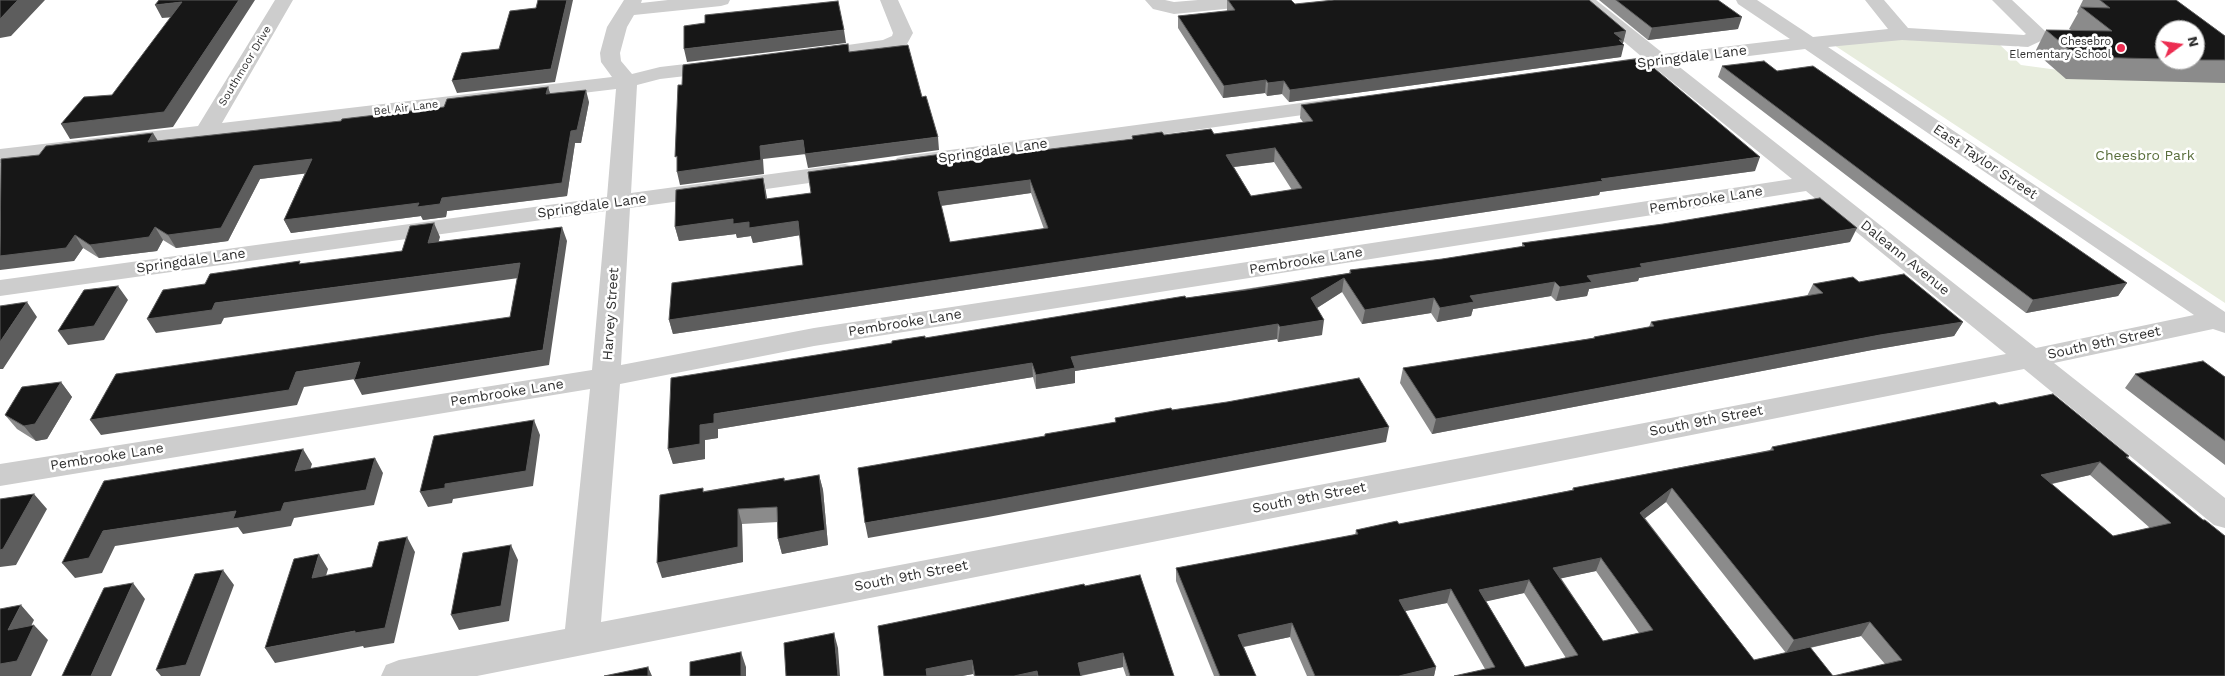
<!DOCTYPE html>
<style>
body{margin:0}
#map{position:relative;width:2225px;height:676px;overflow:hidden;background:#fff;font-family:"Work Sans",sans-serif}
canvas{display:block}
.north{position:absolute;left:2155px;top:20px;width:50px;height:50px;box-sizing:border-box;background:#fff;border:1px solid #acacac;border-radius:50%;rotate:76deg;font-size:14px;font-weight:700;line-height:20px;text-align:center;color:#303030}
.north::after{content:'';display:block;margin:auto;width:18px;height:22px;background:#ec2d51;clip-path:polygon(50% 0,100% 100%,50% 72%,0 100%)}
</style>
<div id="map">
<canvas width="2225" height="676"></canvas>
<div class="north">N</div>
</div>
<script>
const c = document.querySelector('canvas').getContext('2d');
c.lineJoin = 'round';
function paint(path, color) { c.fillStyle = color; c.fill(path, 'evenodd'); }
const poly = rows => new Path2D(rows.map(r => 'M' + r).join(''));
function trace(path, color, width, dash) { c.strokeStyle = color; c.lineWidth = width; c.lineCap = dash ? 'butt' : 'round'; c.setLineDash(dash || []); c.stroke(path); }
function write(font, color, halo, rows, align = 'center') {
  c.font = font + ' "Work Sans",sans-serif'; c.lineWidth = 5; c.setLineDash([]); c.textBaseline = 'middle'; c.strokeStyle = halo; c.fillStyle = color; for (const [text, x, y, turn = 0] of rows) {
    c.save(); c.translate(x, y); c.rotate((+turn || 0) * Math.PI / 180); c.textAlign = isNaN(turn) ? turn : align; if (halo) c.strokeText(text, 0, 0); c.fillText(text, 0, 0); c.restore();
  }
}
paint(poly([
 [1915,35,1998,43,2021,65,2088,74,2225,83,2225,303,1834,45]
]), '#e8edde');
paint(poly([
 [275,0,293,0,222,123,612,77,601,62,600,53,607,27,624,0,642,0,641,3,668,0,730,0,728,4,721,6,634,15,627,27,620,53,621,61,632,74,660,67,720,60,727,62,730,66,727,70,720,72,660,79,637,85,631,193,845,164,853,166,857,171,853,176,845,178,630,208,621,365,814,328,1792,179,1655,68,1609,73,1602,71,1599,67,1602,63,1642,57,1575,0,1596,0,1664,54,1790,39,1738,4,1736,0,1757,0,1813,37,1888,29,1865,0,1884,0,1908,28,2024,35,2026,34,1992,0,2012,0,2045,31,2048,35,2045,39,2028,47,1902,40,1828,47,2225,312,2225,333,2213,329,2054,363,2225,498,2225,528,2214,525,2024,369,477,676,381,676,386,665,399,660,565,629,590,389,0,486,0,464,592,370,606,211,0,296,0,280,607,197,616,89,0,163,0,149,198,126,275,0],
 [1805,49,2194,315,2036,348,1677,65,1805,49],
 [1806,191,2006,354,601,622,620,384,814,346,1806,191],
 [880,0,898,0,913,33,907,44,887,51,812,61,805,59,802,55,805,51,883,40,892,36,893,33,880,0],
 [1145,0,1165,0,1174,2,1198,0,1264,0,1262,4,1255,6,1174,14,1153,9,1145,0],
 [1338,98,1346,99,1349,104,1346,109,905,170,897,168,894,163,897,158,905,156,1338,98]
]), '#cdcdcd');
paint(poly([
 [1227,0,1291,0,1295,4,1626,31,1623,43,1622,43,1621,57,1289,102,1282,94,1267,96,1265,93,1223,98,1178,28,1178,16,1227,11],
 [1599,0,1718,0,1738,29,1648,40],
 [2083,0,2176,0,2225,36,2225,83,2066,79,2035,52,2046,30,2071,30,2069,29,2078,13,2077,12],
 [2165,30,2195,30,2195,60,2165,60],
 [1722,66,1777,71,2127,283,2118,296,2026,313,1718,77],
 [548,87,550,94,589,102,581,143,575,143,567,196,447,211,446,217,423,220,421,216,291,233,284,220,305,173,260,179,228,241,176,248,163,240,157,251,99,258,83,248,74,261,39,155,341,121,444,107],
 [1301,105,1755,171,1600,192,1599,195,673,334,669,320,803,265,800,235,753,243,751,236,737,238,736,234,679,241,675,227,763,178,767,199,811,193,944,162,1132,139,1132,136,1214,134,1303,122,1300,118],
 [1274,162,1292,190,1251,196,1234,167],
 [1031,193,1044,229,950,242,941,206],
 [1850,242,1639,278,1638,281,1589,289,1587,296,1556,301,1551,296,1473,309,1471,316,1437,322,1431,313,1362,324,1342,292,1317,308,1322,335,1278,342,1277,339,1075,371,1075,383,1036,389,1033,377,718,429,718,438,705,440,705,459,673,464,668,449,925,338,1349,273,1350,270,1442,259,1522,247,1522,243],
 [1859,282,1963,322,1954,336,1872,350,1432,434,1400,383,1403,368,1593,338,1594,337,1649,327,1651,322,1807,296,1813,284],
 [2135,374,2225,377,2225,465,2125,388],
 [61,382,72,397,47,439,36,441,17,429,5,415],
 [1999,405,2129,456,2128,458,2203,520,2225,676,1885,664,1861,636,1810,648,1833,676,1485,669,1447,603,1405,611,1436,667,1434,676,1307,676,1290,637,1244,647,1256,676,1214,676,1176,581,1176,568,1355,535,1356,530,1399,524,1572,490,1573,488,1770,450,1772,447],
 [2090,475,2150,528,2113,536,2052,484],
 [1666,502,1786,653,1754,660,1645,518],
 [1596,571,1639,633,1603,641,1561,578],
 [1524,593,1566,658,1525,667,1486,601],
 [819,475,823,490,828,545,782,554,778,539,778,522,742,524,743,562,662,578,704,491,784,478,785,481],
 [1085,586,1174,676,1126,676,1123,667,1081,676,974,676,973,674,962,676,884,676]
]), '#8b8b8b');
paint(poly([
 [18,0,45,0,11,36,0,38,0,19],
 [239,0,255,0,173,127,70,139,61,124,177,92],
 [567,0,573,0,555,82,457,93,452,81,551,69],
 [182,2,189,16,162,18,155,5],
 [1742,17,1738,29,1648,40,1652,28],
 [844,30,846,43,687,62,684,49],
 [1626,31,1623,43,1622,43,1624,45,1621,57,1289,102,1290,90],
 [1266,80,1265,93,1223,98,1224,86],
 [1284,81,1282,94,1267,96,1268,83],
 [548,87,552,99,546,94],
 [586,90,589,102,581,143,575,143,567,196,447,211,446,217,423,220,421,216,291,233,284,220,442,198,571,131],
 [153,133,161,146,148,142],
 [938,137,939,150,808,168,805,154],
 [803,140,806,154,763,159,764,174,680,185,677,172,760,146],
 [1275,148,1274,162,1225,168,1226,155],
 [1760,157,1755,171,1600,192,1599,195,673,334,669,320,1601,179],
 [312,159,318,172,260,179,228,241,176,248,168,235,254,166],
 [763,178,766,192,769,213,766,199],
 [1030,180,1031,193,939,206,938,192],
 [733,219,749,222,798,221,801,235,753,243,751,236,737,238,736,234,679,241,675,227],
 [434,223,440,237,434,257,428,243],
 [155,227,163,240,157,251,99,258,90,245],
 [562,227,567,241,549,365,362,395,354,380,543,350],
 [1857,228,1850,242,1639,278,1638,281,1589,289,1587,296,1556,301,1560,287,1587,276,1640,264],
 [75,235,83,248,74,261,0,270,0,256],
 [520,263,526,277,224,318,221,324,156,333,147,319,215,303],
 [1344,278,1342,292,1309,313,1311,298],
 [1555,282,1551,296,1473,309,1471,316,1437,322,1440,308,1470,296],
 [2127,283,2118,296,2026,313,2033,300],
 [118,286,128,300,104,340,68,345,58,331],
 [1434,298,1431,313,1362,324,1365,310],
 [27,302,37,317,3,369,0,369,0,342],
 [1324,320,1322,335,1278,342,1280,327],
 [1963,322,1954,336,1872,350,1432,434,1436,419,1880,335],
 [1278,324,1277,339,1075,371,1075,383,1036,389,1036,375,1071,357],
 [360,362,368,377,304,387,297,405,101,435,90,420,296,372],
 [1032,363,1033,377,718,429,718,438,705,440,705,459,673,464,668,449,700,425,714,414],
 [61,382,72,397,47,439,36,441,24,426],
 [534,420,540,435,533,486,453,499,452,503,428,507,420,492,445,484],
 [1389,427,1386,442,988,517,868,538,865,523],
 [303,449,312,464,305,486,295,471],
 [375,458,383,473,374,505,294,518,291,526,243,534,238,527,115,546,102,573,75,578,62,563,103,531,284,503],
 [2100,462,2090,475,2032,488,2041,475],
 [819,475,823,490,828,545,782,554,778,539],
 [1672,488,1666,502,1635,526,1640,513],
 [34,494,47,509,16,565,0,567,0,550],
 [738,509,742,524,743,562,662,578,657,563],
 [407,537,415,552,394,643,364,648,363,646,275,663,265,648,355,631],
 [511,545,518,560,509,621,459,630,451,615],
 [319,554,328,569,321,593,312,578],
 [1601,558,1596,571,1549,581,1553,568],
 [223,570,234,585,200,676,161,676,156,670],
 [1529,580,1524,593,1475,604,1479,590],
 [133,583,145,599,111,676,91,676],
 [1451,589,1447,603,1395,613,1399,600],
 [21,605,34,620,22,645,8,630],
 [1870,622,1861,636,1786,653,1794,640],
 [1292,623,1290,637,1237,648,1238,635],
 [34,625,48,640,31,676,0,676,0,664],
 [834,633,838,648,840,676,838,676],
 [741,652,746,667,746,676,741,676],
 [1123,653,1123,667,1078,676,1078,663],
 [972,660,973,674,962,676,927,676,926,669],
 [648,667,652,676,648,676],
 [1436,667,1434,676,1399,676],
 [1037,671,1037,676,1014,676]
]), '#5d5d5d');
const building = poly([
 [0,0,18,0,0,19,0,0],
 [159,0,239,0,164,112,61,124,84,97,112,95,182,2,155,5,159,0],
 [538,0,567,0,551,69,452,81,462,53,499,49,510,11,536,8,538,0],
 [1228,0,1291,0,1295,4,1334,0,1589,0,1626,31,1614,33,1623,40,1619,40,1624,45,1290,90,1284,81,1268,83,1266,80,1224,86,1178,16,1235,10,1228,0],
 [1616,0,1718,0,1742,17,1652,28,1616,0],
 [2100,0,2176,0,2225,36,2225,60,2195,60,2195,30,2165,30,2165,59,2078,57,2046,30,2112,31,2081,7,2110,8,2100,0],
 [838,1,844,30,684,49,684,26,705,23,705,15,838,1],
 [848,44,849,52,908,45,922,97,926,96,938,137,805,154,803,140,760,146,761,160,677,172,677,156,675,157,678,85,682,85,683,65,848,44],
 [1642,58,1760,157,1601,179,1603,181,669,320,672,283,803,265,798,221,749,228,749,222,733,224,733,219,675,227,676,190,763,178,766,199,811,193,808,172,942,154,944,162,1133,139,1132,136,1162,132,1164,135,1211,129,1214,134,1313,121,1301,105,1642,58],
 [1275,148,1302,188,1251,196,1226,155,1275,148],
 [1030,180,1048,228,950,242,938,192,1030,180],
 [1764,61,1777,71,1813,66,2127,283,2033,300,1722,66,1764,61],
 [548,87,546,94,586,90,577,130,571,131,562,183,442,198,440,204,417,207,419,203,284,220,312,159,254,166,221,228,168,235,155,227,149,237,90,245,75,235,66,248,0,256,1,159,39,155,46,146,153,133,148,142,341,121,342,119,444,107,447,99,548,87],
 [1820,198,1857,228,1640,264,1642,267,1587,276,1592,282,1560,287,1555,282,1470,296,1474,302,1440,308,1434,298,1365,310,1344,278,1311,298,1324,320,1280,327,1278,324,1071,357,1075,368,1036,375,1032,363,714,414,714,423,700,425,700,444,668,449,671,378,892,343,892,341,925,336,925,338,1185,296,1186,298,1246,290,1351,273,1350,270,1442,259,1525,246,1522,243,1663,224,1820,198],
 [434,223,428,243,562,227,543,350,354,380,360,362,296,372,289,390,90,420,116,374,510,317,520,263,215,303,212,310,147,319,163,290,205,284,210,274,300,261,299,264,402,251,410,226,434,223],
 [1904,274,1963,322,1880,335,1436,419,1403,368,1595,338,1594,337,1654,326,1651,322,1823,293,1813,284,1853,277,1859,282,1904,274],
 [118,286,94,326,58,331,84,290,118,286],
 [27,302,0,342,0,306,27,302],
 [2203,361,2225,377,2225,441,2135,374,2203,361],
 [1359,378,1389,427,986,502,865,523,858,468,1045,436,1045,434,1116,422,1115,418,1171,408,1172,410,1227,402,1359,378],
 [61,382,35,424,24,426,5,415,22,387,61,382],
 [2053,394,2129,456,2126,457,2203,520,2205,520,2225,536,2225,676,1833,676,1902,660,1870,622,1794,640,1672,488,1640,513,1754,660,1810,647,1833,676,1454,676,1495,667,1451,589,1399,600,1436,667,1399,676,1315,676,1292,623,1238,635,1256,676,1220,676,1176,568,1358,534,1356,530,1397,521,1399,524,1574,490,1573,488,1774,450,1772,447,1961,409,1995,402,1999,405,2053,394],
 [2100,462,2171,523,2113,536,2041,475,2100,462],
 [1601,558,1653,630,1603,641,1553,568,1601,558],
 [1529,580,1578,655,1525,667,1479,590,1529,580],
 [534,420,526,471,445,484,445,488,420,492,434,436,534,420],
 [303,449,295,471,375,458,366,490,284,503,281,511,233,519,236,511,103,531,89,558,62,563,104,481,303,449],
 [819,475,825,530,778,539,777,507,738,509,738,547,657,563,660,495,703,488,703,492,784,478,784,481,819,475],
 [34,494,3,549,0,550,0,499,34,494],
 [407,537,385,628,355,633,355,631,265,648,294,559,319,554,312,578,372,567,379,542,407,537],
 [511,545,501,606,451,615,463,553,511,545],
 [223,570,186,665,156,670,195,574,223,570],
 [1140,575,1174,676,1130,676,1123,653,1078,663,1081,676,1038,676,1037,671,1014,676,975,676,972,660,926,669,927,676,884,676,878,626,1084,584,1085,586,1140,575],
 [133,583,91,676,62,676,104,588,133,583],
 [21,605,8,630,34,625,17,661,0,664,0,609,21,605],
 [834,633,838,676,786,676,784,643,834,633],
 [741,652,741,676,690,676,690,662,741,652],
 [648,667,648,676,604,676,648,667]
]);
paint(building, '#171717');
trace(building, '#5d5d5d', 1);
for (const [x, y, r, color] of [
 [2121,48,5,"#ec2d51"]
]) { const dot = new Path2D(); dot.arc(x, y, r, 0, 2 * Math.PI); c.fillStyle = color; c.fill(dot); trace(dot, '#fff', 2); }
write('11px', '#303030', '#fff', [
 ["Chesebro",2111,42],
 ["Elementary School",2111,55]
], 'right');
write('11px', '#303030', '#fff', [
 ["Southmoor Drive",245,66,-59],
 ["Bel Air Lane",406,108,-7]
]);
write('14px', '#303030', '#fff', [
 ["Springdale Lane",1692,57,-7],
 ["Springdale Lane",993,151,-8],
 ["East Taylor Street",1985,162,34],
 ["Pembrooke Lane",1706,200,-9],
 ["Springdale Lane",592,206,-8],
 ["Daleann Avenue",1905,258,39],
 ["Springdale Lane",191,261,-8],
 ["Pembrooke Lane",1306,261,-9],
 ["Harvey Street",611,314,-86],
 ["Pembrooke Lane",905,323,-9],
 ["South 9th Street",2104,343,-12],
 ["Pembrooke Lane",507,393,-9],
 ["South 9th Street",1706,421,-11],
 ["Pembrooke Lane",107,457,-9],
 ["South 9th Street",1309,498,-11],
 ["South 9th Street",911,576,-11]
]);
write('14px', '#596e3b', '#fff', [
 ["Cheesbro Park",2145,156]
]);
</script>
